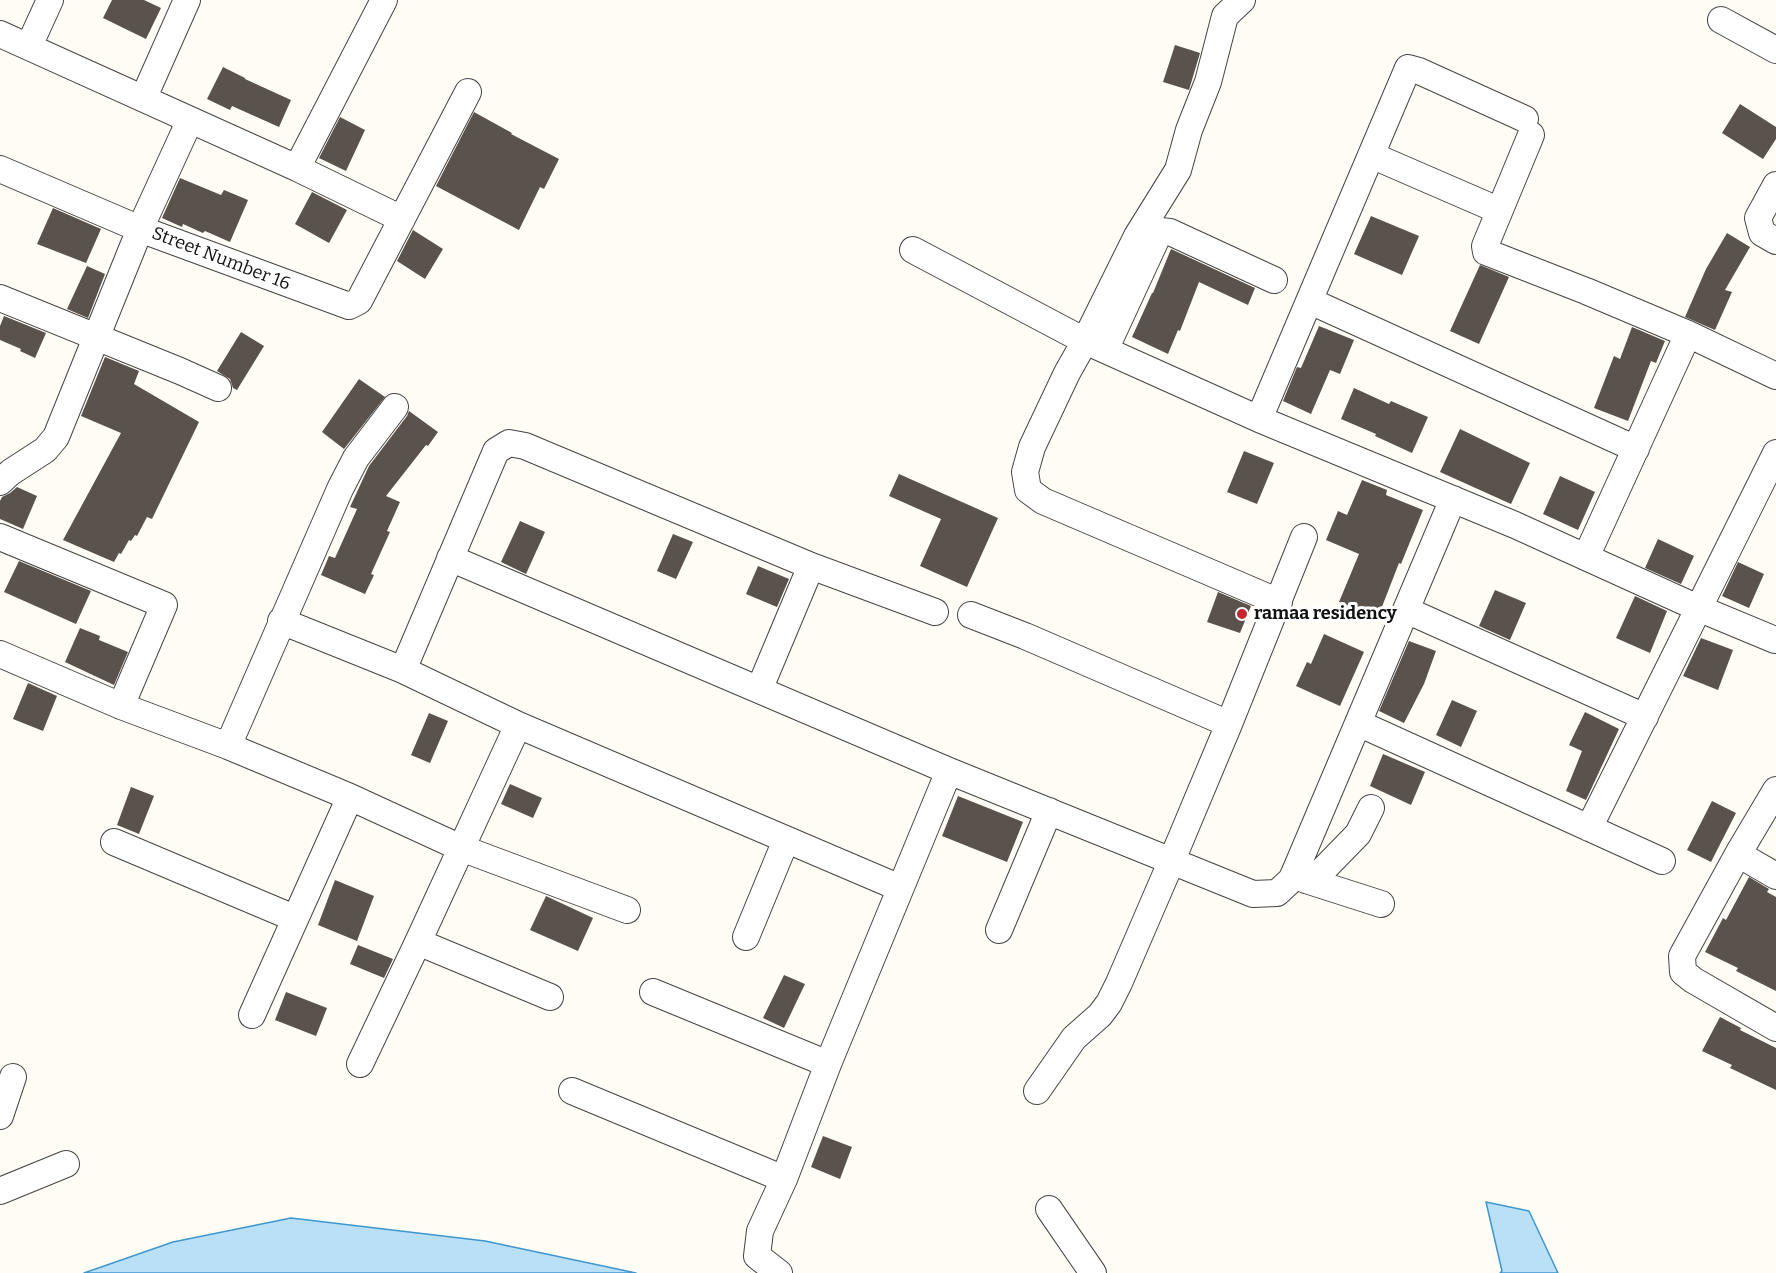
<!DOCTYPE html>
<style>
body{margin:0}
canvas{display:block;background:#fffdf5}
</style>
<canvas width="1776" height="1273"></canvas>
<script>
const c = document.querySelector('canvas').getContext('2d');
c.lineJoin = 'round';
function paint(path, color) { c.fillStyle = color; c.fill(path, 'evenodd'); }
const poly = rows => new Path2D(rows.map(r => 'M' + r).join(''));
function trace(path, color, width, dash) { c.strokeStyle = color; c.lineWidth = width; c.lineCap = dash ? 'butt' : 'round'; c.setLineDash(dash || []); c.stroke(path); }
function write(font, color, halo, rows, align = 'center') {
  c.font = font + ' Bitter,serif'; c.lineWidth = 6; c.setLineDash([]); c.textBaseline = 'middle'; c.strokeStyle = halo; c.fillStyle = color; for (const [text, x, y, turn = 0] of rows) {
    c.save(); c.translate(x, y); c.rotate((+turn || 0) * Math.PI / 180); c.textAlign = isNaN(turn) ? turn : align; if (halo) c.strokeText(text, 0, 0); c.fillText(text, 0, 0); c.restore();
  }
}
const water = poly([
 [1486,1202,1529,1211,1558,1273,1500,1273,1502,1271,1486,1202],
 [291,1218,485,1241,636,1273,84,1273,173,1242,291,1218]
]);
paint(water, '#b9e0f7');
trace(water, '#3f96cf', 1.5);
paint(poly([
 [112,0,144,0,161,8,146,39,103,18],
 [1175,45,1200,53,1189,90,1163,82],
 [223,67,245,78,245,79,291,100,279,127,232,106,230,110,207,99],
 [1740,104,1776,127,1776,139,1763,159,1722,133],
 [474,112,512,133,511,134,559,159,544,189,540,187,519,230,436,186],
 [340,117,365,130,346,171,319,158],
 [180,178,221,195,224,190,248,200,230,242,205,231,203,233,183,224,182,227,162,218],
 [312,192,347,210,329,243,295,224],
 [53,208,101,229,86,263,37,244],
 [1371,216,1419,236,1402,275,1354,254],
 [413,230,443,249,425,279,397,261],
 [1727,233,1750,247,1725,290,1732,292,1715,330,1685,317,1706,269],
 [1171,249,1255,288,1248,305,1199,282,1180,331,1178,330,1168,354,1132,337,1152,293,1153,293],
 [1480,265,1509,277,1479,344,1450,331],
 [87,266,105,274,88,318,67,309],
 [4,316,46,333,35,358,20,351,21,349,0,340,0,326],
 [1319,326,1354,340,1340,374,1330,370,1311,414,1283,401,1297,367,1301,368],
 [1632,327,1665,341,1656,363,1651,361,1628,421,1594,408,1614,356,1620,359],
 [241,332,264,346,237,390,233,388,230,379,217,371],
 [105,357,139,371,134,384,199,422,152,519,147,517,137,536,135,535,131,541,129,540,121,554,119,553,114,562,63,540,121,433,81,416],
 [359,379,385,397,344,449,322,432],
 [1354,388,1389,404,1391,401,1428,417,1412,453,1375,436,1376,434,1341,419],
 [409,411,438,432,428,446,426,445,386,496,400,502,387,531,390,532,371,574,374,575,365,594,321,575,329,556,335,558,357,509,350,507,369,466,407,416],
 [1460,429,1530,463,1511,504,1440,472],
 [1244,451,1274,463,1257,504,1227,492],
 [899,474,998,518,967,587,920,566,941,519,889,496],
 [1560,476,1595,492,1578,530,1543,514],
 [1362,480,1387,490,1386,495,1423,510,1401,564,1399,563,1378,617,1339,602,1359,554,1326,540,1338,511,1347,515],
 [17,487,37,496,23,529,0,519,0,501,2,497,10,493],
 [520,521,545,532,526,574,501,562],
 [673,534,693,542,676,579,657,571],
 [1658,539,1694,556,1681,584,1645,568],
 [19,561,91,591,76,624,4,592],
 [1738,562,1764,574,1749,608,1722,596],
 [758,566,789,579,777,607,746,594],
 [1495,590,1526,603,1510,640,1479,626],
 [1218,592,1251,606,1240,633,1207,622],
 [1635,596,1667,611,1650,653,1616,638],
 [80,628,100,636,99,640,128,652,114,685,65,662],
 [1324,634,1364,652,1340,706,1296,686,1307,662,1311,664],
 [1701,638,1733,650,1718,690,1683,676],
 [1409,641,1436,651,1424,684,1404,723,1379,711],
 [28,683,57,696,43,731,13,719],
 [1452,700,1477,711,1461,747,1436,735],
 [1585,712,1619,729,1586,800,1566,791,1582,751,1569,745],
 [429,713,448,721,430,763,411,755],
 [1383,754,1425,772,1411,805,1370,786],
 [510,784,542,798,533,818,501,804],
 [131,787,154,796,139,834,117,825],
 [958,796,1023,822,1007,862,942,836],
 [1712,801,1736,813,1711,862,1687,850],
 [1749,877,1769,889,1767,892,1776,897,1776,991,1736,971,1738,968,1705,952,1723,918,1726,920],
 [335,880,374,896,357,941,318,925],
 [546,896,593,918,578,951,530,930],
 [358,945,393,959,384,978,350,964],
 [784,975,805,984,784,1028,763,1018],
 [286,992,327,1008,316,1036,275,1020],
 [1720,1017,1741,1028,1740,1030,1776,1048,1776,1090,1730,1068,1732,1065,1702,1051],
 [823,1136,852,1147,840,1179,811,1167]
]), '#5a524d');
const minor = poly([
 [1242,0,1225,16,1208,82,1189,130,1178,170,1137,236,1085,341,1259,419,1515,525,1698,608,1775,640],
 [1721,20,1776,50],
 [0,34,297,168,402,219],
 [29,46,50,0],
 [144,97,187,0],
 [1531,135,1485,246,1486,252,1586,291,1688,334,1776,376],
 [1371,155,1491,207],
 [297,168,384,0],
 [0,169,140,229,349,306,359,301,468,92],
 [1776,185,1758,218,1762,233,1776,241],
 [913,250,1085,341,1067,373,1032,447,1025,472,1028,490,1043,501,1279,602],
 [0,298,180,371,218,388],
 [1310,301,1636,449],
 [1105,350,1160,231,1170,232,1274,280],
 [1259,419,1408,68,1419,71,1525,119],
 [0,482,11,472,45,450,56,437,140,229,190,120],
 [0,537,164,605,121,706],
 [1586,557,1688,334],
 [450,558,949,771,1253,894,1277,893,1291,880,1294,874,1453,499],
 [1406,610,1645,717],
 [971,615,1025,636,1229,724],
 [281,621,403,670,518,725,900,888],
 [0,654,121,706,228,746,350,797,461,848,627,910],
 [403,670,496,451,509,443,525,446,811,566,935,612],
 [759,690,811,566],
 [1358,723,1662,861],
 [228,746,340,489,356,458,395,407],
 [1776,790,1738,854,1682,956,1683,972,1693,980,1776,1028],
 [1589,828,1776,453],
 [114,842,294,918],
 [1738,854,1776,876],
 [1297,876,1306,880,1381,904],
 [1306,880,1319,874,1358,834,1371,808],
 [999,930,1049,811],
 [746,937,786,840],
 [418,942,550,997],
 [653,992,828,1064],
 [252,1015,350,797],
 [360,1064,418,942,518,725],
 [572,1091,784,1179],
 [1037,1091,1074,1038,1100,1015,1109,1003,1119,983,1172,860,1229,724,1304,537],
 [0,1116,13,1077],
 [0,1191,66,1164],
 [1049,1209,1093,1273],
 [779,1273,757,1256,760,1231,784,1179,828,1064,949,771]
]);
trace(minor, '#444', 28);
trace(minor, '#fff', 26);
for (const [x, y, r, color] of [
 [1242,614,6,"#c4262e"]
]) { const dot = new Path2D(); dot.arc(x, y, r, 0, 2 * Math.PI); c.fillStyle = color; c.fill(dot); trace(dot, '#fff', 2); }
write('18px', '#111', '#fff', [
 ["Street Number 16",221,259,21]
]);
write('bold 18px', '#111', '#fff', [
 ["ramaa residency",1254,614]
], 'left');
</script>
